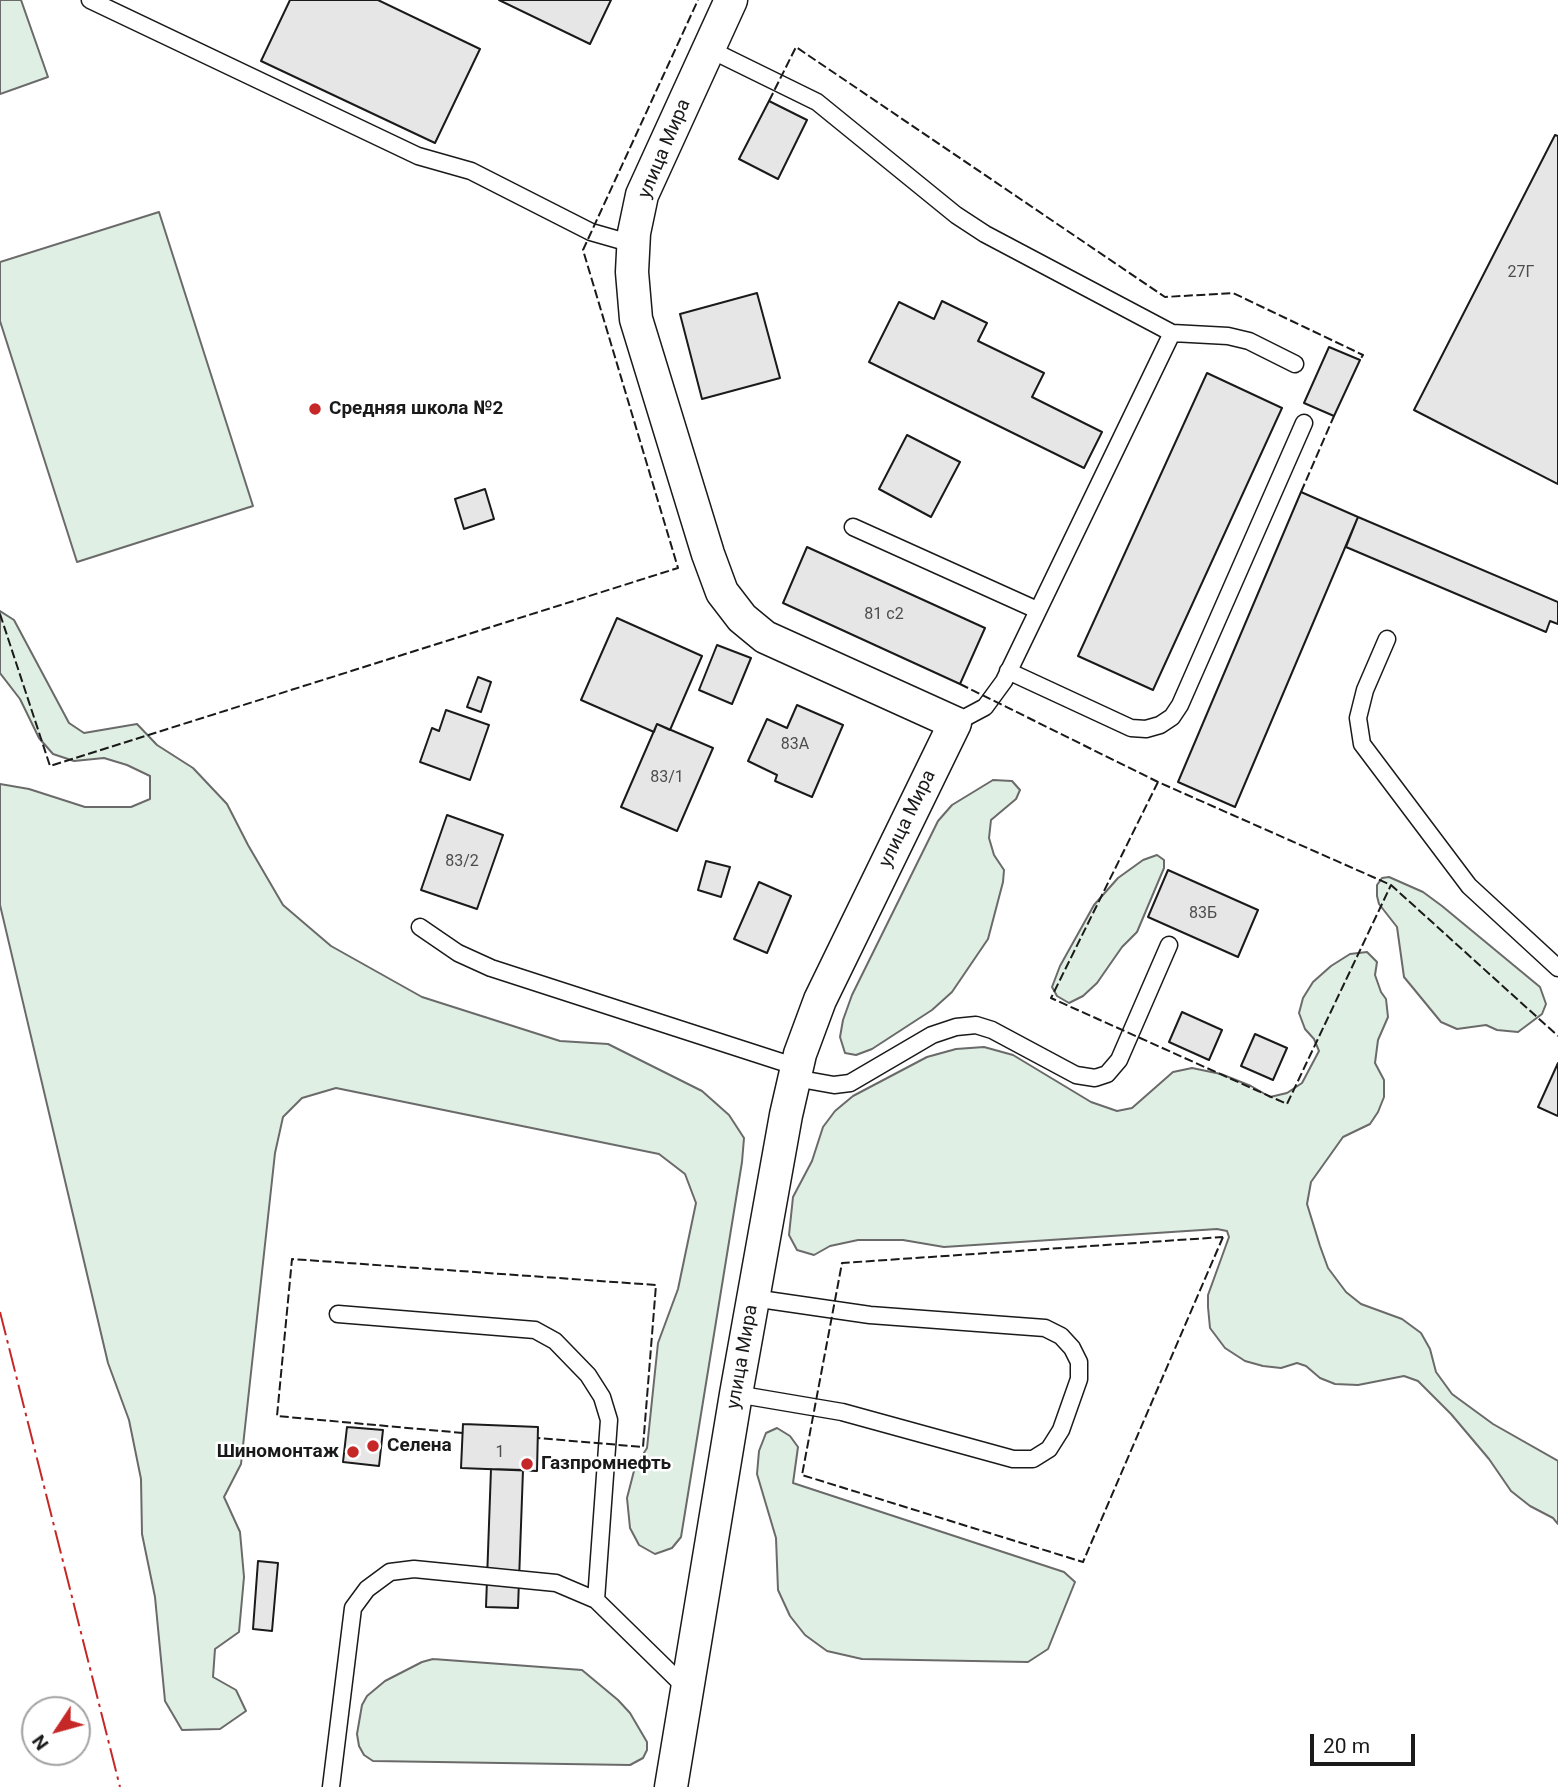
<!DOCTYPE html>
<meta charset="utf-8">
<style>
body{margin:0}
#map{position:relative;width:1558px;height:1787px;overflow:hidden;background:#fff;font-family:Roboto,sans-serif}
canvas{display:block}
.north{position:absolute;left:21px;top:1696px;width:70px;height:70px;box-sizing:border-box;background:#fff;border:2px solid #a3a3a3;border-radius:50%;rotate:234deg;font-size:19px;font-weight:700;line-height:28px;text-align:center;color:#1a1a1a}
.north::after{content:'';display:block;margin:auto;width:24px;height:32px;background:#c62828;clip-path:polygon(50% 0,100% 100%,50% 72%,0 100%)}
.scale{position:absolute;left:1310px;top:1734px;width:105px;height:32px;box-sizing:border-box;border:4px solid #1a1a1a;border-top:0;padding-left:9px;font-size:21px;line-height:24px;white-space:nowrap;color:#1a1a1a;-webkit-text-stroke:5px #fff;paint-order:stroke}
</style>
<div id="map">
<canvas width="1558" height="1787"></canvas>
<div class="north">N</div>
<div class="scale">20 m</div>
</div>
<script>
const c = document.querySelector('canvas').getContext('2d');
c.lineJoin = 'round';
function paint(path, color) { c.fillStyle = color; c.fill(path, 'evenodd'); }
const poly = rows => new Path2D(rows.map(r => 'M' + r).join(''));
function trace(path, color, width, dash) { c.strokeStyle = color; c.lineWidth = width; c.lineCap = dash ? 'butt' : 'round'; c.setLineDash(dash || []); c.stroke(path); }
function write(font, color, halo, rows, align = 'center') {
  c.font = font + ' Roboto,sans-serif'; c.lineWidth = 5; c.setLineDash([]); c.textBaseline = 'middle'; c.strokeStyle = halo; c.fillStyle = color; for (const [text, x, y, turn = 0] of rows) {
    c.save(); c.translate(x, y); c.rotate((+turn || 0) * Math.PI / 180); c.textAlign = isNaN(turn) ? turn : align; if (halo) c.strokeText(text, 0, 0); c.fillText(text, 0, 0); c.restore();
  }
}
const green = poly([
 [0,0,21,0,48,77,0,94,0,0],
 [159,212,253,506,77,562,0,321,0,262,159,212],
 [0,611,14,620,69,723,84,733,137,724,157,745,193,768,227,804,248,845,283,905,331,946,422,997,560,1041,608,1044,702,1091,729,1115,744,1138,742,1162,681,1537,672,1548,655,1554,639,1545,630,1528,627,1498,635,1467,647,1448,658,1343,678,1289,696,1203,685,1174,659,1154,336,1088,302,1098,283,1117,275,1153,241,1464,224,1497,240,1532,244,1577,239,1632,215,1649,213,1677,236,1690,246,1711,220,1729,182,1730,165,1701,155,1597,142,1534,141,1479,129,1420,108,1363,0,905,0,784,29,789,85,807,131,807,150,799,150,776,127,765,104,758,74,761,53,754,39,738,20,699,0,673,0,611],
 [993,780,1012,781,1020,790,1016,799,991,820,989,838,994,855,1004,870,1003,882,988,939,952,992,932,1010,872,1049,856,1055,845,1053,840,1037,843,1020,852,995,938,821,952,805,993,780],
 [1157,855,1164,860,1164,868,1137,932,1122,947,1097,983,1083,996,1069,1003,1057,996,1052,987,1060,966,1094,905,1118,878,1143,860,1157,855],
 [1389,877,1423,892,1442,906,1540,987,1546,1004,1542,1014,1518,1032,1497,1030,1486,1025,1457,1029,1441,1022,1404,977,1397,927,1379,904,1377,896,1377,885,1382,878,1389,877],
 [1367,952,1377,962,1375,975,1381,992,1386,999,1388,1017,1378,1040,1375,1063,1384,1080,1384,1097,1378,1112,1370,1124,1343,1137,1311,1182,1307,1204,1320,1246,1328,1268,1346,1292,1361,1304,1402,1319,1421,1333,1430,1349,1436,1372,1452,1394,1493,1424,1558,1461,1558,1524,1553,1518,1530,1506,1511,1491,1489,1459,1451,1414,1418,1381,1404,1376,1358,1385,1335,1384,1320,1378,1306,1366,1297,1363,1281,1368,1263,1366,1245,1361,1225,1348,1210,1328,1208,1307,1208,1295,1229,1237,1227,1231,1217,1229,944,1247,903,1240,858,1240,830,1246,814,1255,797,1250,789,1235,793,1197,812,1161,823,1127,835,1111,853,1096,927,1057,956,1049,984,1047,1013,1055,1091,1102,1117,1111,1132,1108,1173,1072,1192,1068,1221,1074,1251,1086,1270,1097,1287,1093,1302,1083,1319,1051,1314,1039,1305,1029,1299,1013,1303,998,1313,982,1331,966,1350,954,1367,952],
 [777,1428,790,1436,798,1447,793,1483,1064,1572,1075,1582,1048,1649,1028,1662,862,1659,827,1651,805,1635,790,1616,778,1590,776,1538,757,1474,759,1451,766,1433,777,1428],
 [433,1659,582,1670,618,1700,630,1713,647,1742,647,1750,643,1758,630,1765,373,1761,364,1755,359,1746,357,1734,362,1705,367,1696,385,1681,422,1662,433,1659]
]);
paint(green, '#e0efe3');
trace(green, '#6a6a6a', 2);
const building = poly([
 [290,0,378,0,480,49,435,143,261,61,290,0],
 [499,0,611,0,590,44,499,0],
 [769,101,807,120,778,179,739,159,769,101],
 [1555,135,1558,136,1558,484,1414,410,1555,135],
 [757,293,780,378,702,399,680,314,757,293],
 [942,301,987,323,978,341,1044,373,1032,397,1102,432,1084,468,869,362,899,302,934,319,942,301],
 [1329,347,1360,360,1334,416,1304,403,1329,347],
 [1207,373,1282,408,1153,690,1078,656,1207,373],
 [907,435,960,462,931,517,879,489,907,435],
 [485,489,494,519,464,529,455,499,485,489],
 [1301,492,1358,517,1235,807,1178,782,1301,492],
 [1358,517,1558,602,1558,624,1550,621,1546,632,1346,547,1358,517],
 [807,547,985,628,960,684,783,603,807,547],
 [617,618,702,656,670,730,657,724,654,732,581,700,617,618],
 [717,645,751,658,732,704,699,690,717,645],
 [478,677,491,682,481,712,467,707,478,677],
 [797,705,843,725,812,797,775,781,777,775,748,761,767,719,787,728,797,705],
 [446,710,489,725,470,780,420,762,432,728,439,731,446,710],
 [657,724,713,748,677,831,621,807,657,724],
 [447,815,503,835,477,909,421,890,447,815],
 [706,861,730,867,721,897,698,890,706,861],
 [1168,870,1258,910,1238,957,1148,917,1168,870],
 [759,882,791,896,767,953,734,939,759,882],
 [1182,1012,1222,1030,1209,1060,1169,1042,1182,1012],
 [1255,1034,1287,1048,1273,1080,1241,1066,1255,1034],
 [1558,1063,1558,1116,1538,1107,1558,1063],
 [463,1424,538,1427,537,1471,461,1468,463,1424],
 [347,1427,383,1430,379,1466,343,1462,347,1427],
 [491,1469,523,1470,518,1608,486,1607,491,1469],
 [258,1561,278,1563,272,1631,253,1629,258,1561]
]);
paint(building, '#e6e6e6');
trace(building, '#1a1a1a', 2);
const service = poly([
 [90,0,418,156,471,171,591,232,633,244],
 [709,49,817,102,956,215,985,234,1172,333,1228,336,1249,341,1295,364],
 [853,527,1037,610],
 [1387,639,1365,690,1358,718,1362,744,1469,886,1558,968],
 [1008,671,1131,728,1146,729,1160,725,1172,717,1180,705,1304,423],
 [955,723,985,707,1004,681,1172,333],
 [420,927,458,953,491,968,797,1067],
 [795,1078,834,1085,850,1083,932,1035,956,1027,976,1025,992,1030,1076,1075,1095,1078,1107,1074,1119,1060,1169,945],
 [338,1314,535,1330,555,1341,588,1375,602,1397,609,1420,596,1600],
 [736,1394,842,1412,1013,1459,1033,1459,1049,1449,1061,1430,1079,1379,1079,1362,1072,1348,1061,1336,1045,1328,870,1315,753,1298],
 [331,1787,353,1608,367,1589,390,1572,414,1569,556,1583,596,1600,686,1688]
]);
const minor = poly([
 [671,1787,736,1394,786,1115,800,1054,820,1000,955,723,765,637,742,618,722,592,708,554,636,319,632,272,634,233,642,195,731,0]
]);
trace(service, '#1a1a1a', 19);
trace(minor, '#1a1a1a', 35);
trace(service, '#fff', 16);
trace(minor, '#fff', 32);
trace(poly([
 [769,101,796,47,1165,297,1233,293,1363,355,1360,360],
 [1301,492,1334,416],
 [0,614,50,766,678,568,583,250,698,0],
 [960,684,1158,782,1391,885,1558,1036],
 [1158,782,1051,998,1287,1104,1391,885],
 [1223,1237,1083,1562,802,1475,842,1263,1223,1237],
 [463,1433,277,1416,292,1259,656,1285,643,1447,538,1438]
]), '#1a1a1a', 2, [9, 3.5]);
trace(poly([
 [0,1312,120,1787]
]), '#c62828', 2, [24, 5, 3.5, 5]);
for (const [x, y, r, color] of [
 [315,409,7,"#c62828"],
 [373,1446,7,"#c62828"],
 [353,1452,7,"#c62828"],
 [527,1464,7,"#c62828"]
]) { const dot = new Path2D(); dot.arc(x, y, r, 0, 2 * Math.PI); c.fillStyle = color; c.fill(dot); trace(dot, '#fff', 2.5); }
write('16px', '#4d4d4d', null, [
 ["27Г",1521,273],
 ["81 с2",884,615],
 ["83А",795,745],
 ["83/1",667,778],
 ["83/2",462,862],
 ["83Б",1203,914],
 ["1",500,1453]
]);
write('19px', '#1a1a1a', '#fff', [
 ["улица Мира",665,149,-67],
 ["улица Мира",908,819,-64],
 ["улица Мира",743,1357,-80]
]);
write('bold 19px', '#1a1a1a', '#fff', [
 ["Средняя школа №2",329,409],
 ["Селена",387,1446],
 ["Шиномонтаж",339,1452,"right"],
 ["Газпромнефть",541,1464]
], 'left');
</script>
